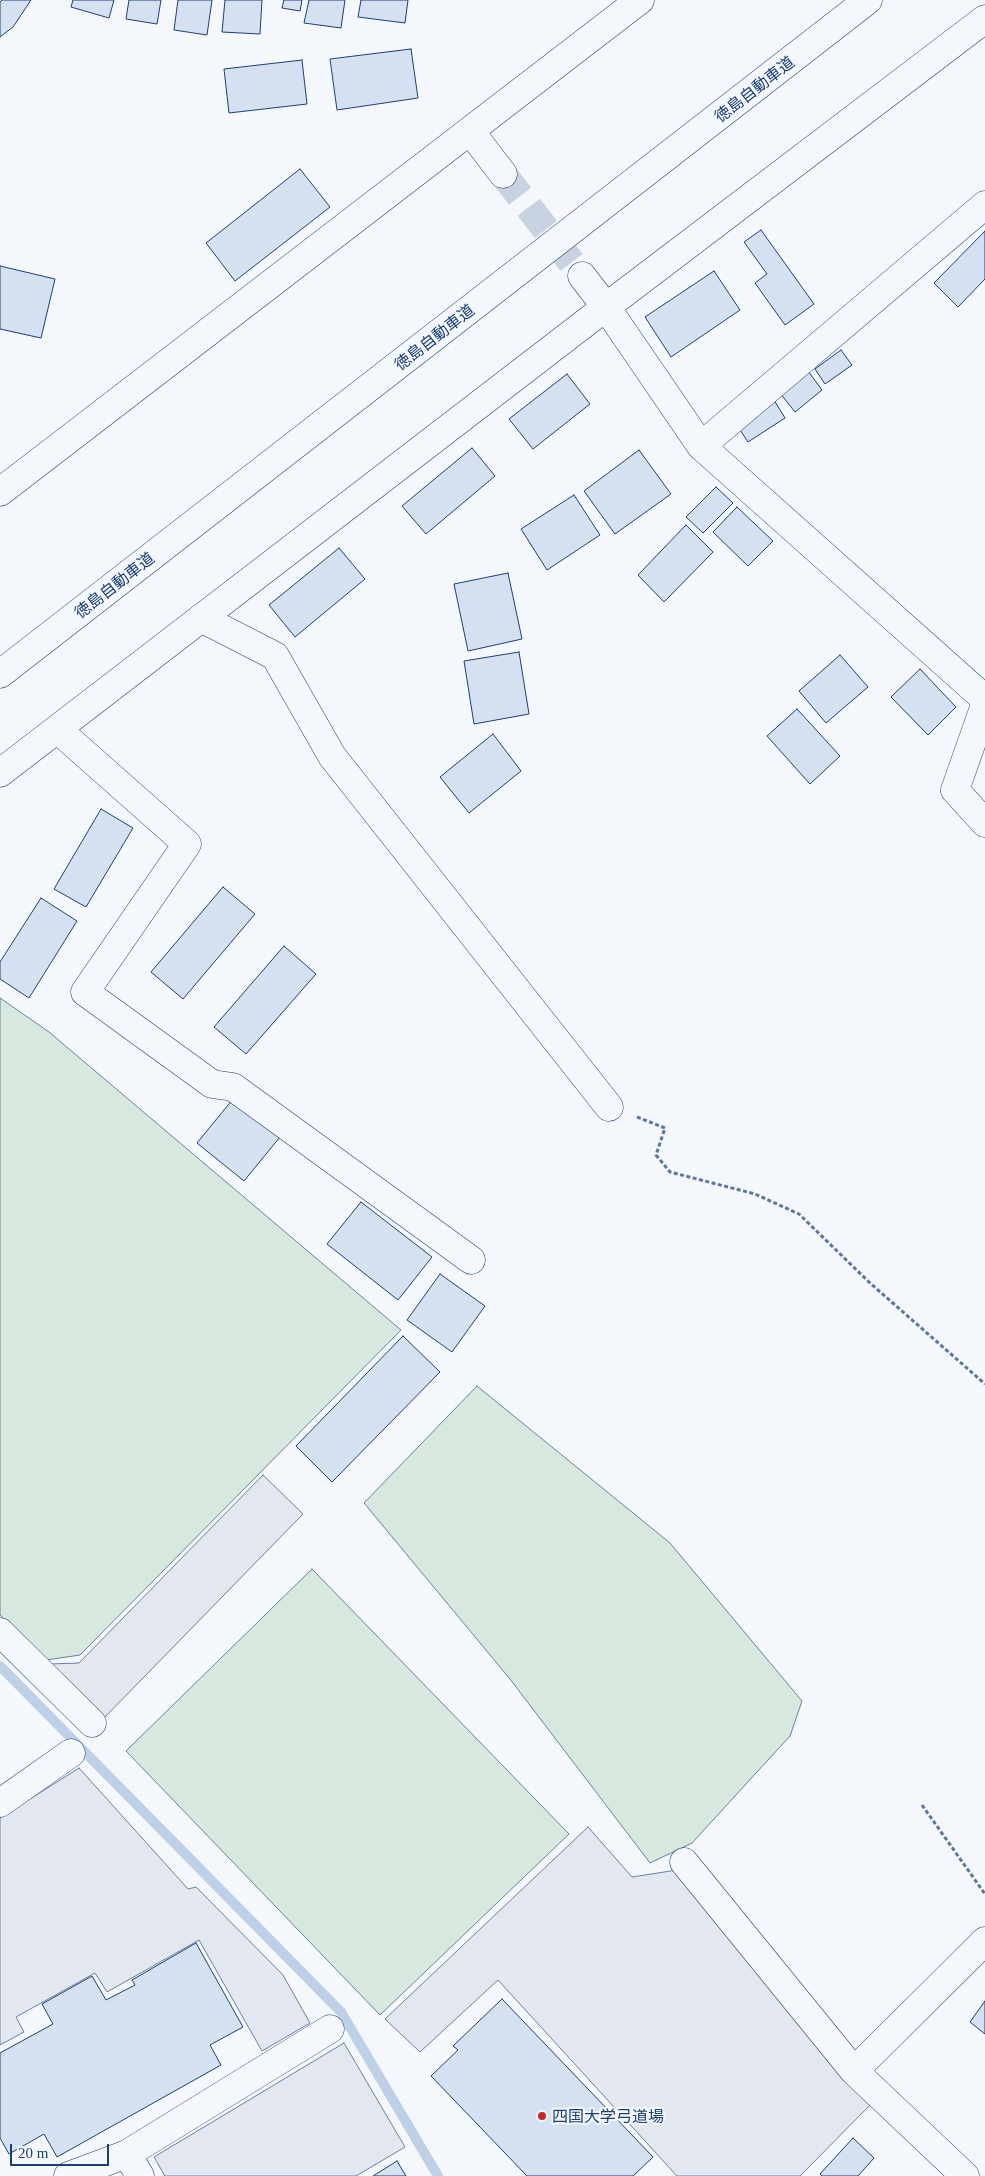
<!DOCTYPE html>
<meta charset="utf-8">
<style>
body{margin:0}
#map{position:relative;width:985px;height:2176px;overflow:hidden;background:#f4f7fb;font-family:Georgia,serif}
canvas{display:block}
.scale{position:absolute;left:10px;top:2144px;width:99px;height:22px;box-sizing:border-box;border:2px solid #1d3f73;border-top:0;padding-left:6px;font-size:15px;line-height:18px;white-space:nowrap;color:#1d3f73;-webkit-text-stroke:4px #f4f7fb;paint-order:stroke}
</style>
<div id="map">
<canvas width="985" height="2176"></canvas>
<div class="scale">20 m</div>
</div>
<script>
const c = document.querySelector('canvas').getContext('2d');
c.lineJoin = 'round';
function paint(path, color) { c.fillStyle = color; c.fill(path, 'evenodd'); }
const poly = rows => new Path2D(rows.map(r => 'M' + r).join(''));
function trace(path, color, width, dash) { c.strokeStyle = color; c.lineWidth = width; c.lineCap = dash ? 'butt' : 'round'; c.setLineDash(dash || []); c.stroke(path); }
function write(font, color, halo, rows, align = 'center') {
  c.font = font + ' Georgia,"Noto Sans JP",serif'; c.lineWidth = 4; c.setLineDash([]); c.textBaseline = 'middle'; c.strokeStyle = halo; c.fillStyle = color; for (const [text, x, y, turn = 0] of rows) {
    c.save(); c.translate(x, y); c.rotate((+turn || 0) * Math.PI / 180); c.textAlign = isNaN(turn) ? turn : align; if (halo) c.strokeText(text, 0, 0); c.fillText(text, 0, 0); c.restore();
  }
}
const green = poly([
 [0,998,49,1032,401,1330,80,1655,46,1660,0,1615,0,998],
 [477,1386,670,1543,802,1701,790,1736,692,1843,650,1863,510,1679,364,1503,477,1386],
 [312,1569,569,1834,380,2015,126,1751,312,1569]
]);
paint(green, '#d7e8df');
trace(green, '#687fa3', 1);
const parking = poly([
 [263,1475,303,1514,104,1718,49,1664,79,1663,263,1475],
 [79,1768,188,1889,196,1887,283,1975,310,2023,262,2051,199,1940,107,1992,95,1973,16,2017,24,2032,0,2045,0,1818,79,1768],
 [588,1827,632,1877,677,1870,873,2102,800,2176,677,2176,498,1980,420,2052,385,2019,588,1827],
 [344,2043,405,2147,356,2176,165,2176,154,2157,344,2043]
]);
paint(parking, '#e3e8f0');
trace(parking, '#687fa3', 1);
trace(poly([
 [0,1666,341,2012,438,2176]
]), '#bed0e5', 10);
const building = poly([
 [2,0,31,0,13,27,0,37,0,2,2,0],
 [73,0,114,0,109,18,71,7,73,0],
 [129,0,161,0,157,24,126,19,129,0],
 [178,0,212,0,207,35,174,30,178,0],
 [225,0,262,0,260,34,222,32,225,0],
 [284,0,302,0,300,11,282,8,284,0],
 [309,0,345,0,341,28,304,23,309,0],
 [361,0,408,0,405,23,358,17,361,0],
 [411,49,418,98,337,110,330,59,411,49],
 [302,60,307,104,229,113,224,69,302,60],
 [300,169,330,207,235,281,206,243,300,169],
 [761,230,814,304,785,325,755,283,767,274,744,242,761,230],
 [985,231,985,279,958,307,934,283,985,231],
 [0,266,55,279,41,338,0,329,0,266],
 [714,271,740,310,671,357,645,317,714,271],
 [841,350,852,365,825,384,815,369,841,350],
 [808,371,822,390,795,412,780,393,808,371],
 [567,374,590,404,533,449,509,419,567,374],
 [774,400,785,418,748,442,736,424,774,400],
 [472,448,495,476,426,534,402,506,472,448],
 [639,450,671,494,615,534,584,491,639,450],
 [716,487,733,503,703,533,686,517,716,487],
 [574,495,600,535,547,570,521,529,574,495],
 [737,507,773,541,748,566,713,532,737,507],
 [686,525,713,552,664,602,638,575,686,525],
 [339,548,365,579,295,637,269,605,339,548],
 [508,573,522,639,468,651,454,584,508,573],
 [519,652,529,714,474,724,464,661,519,652],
 [840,655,868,687,826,723,799,691,840,655],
 [920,669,956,707,928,735,891,697,920,669],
 [797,709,840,756,810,784,767,736,797,709],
 [493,734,521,771,469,813,440,777,493,734],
 [101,809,133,828,86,907,54,889,101,809],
 [223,887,255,914,183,999,151,972,223,887],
 [41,898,77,921,29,998,0,979,0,962,41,898],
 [284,946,316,974,246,1054,214,1027,284,946],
 [233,1099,280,1137,244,1181,197,1143,233,1099],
 [361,1202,432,1257,398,1300,327,1244,361,1202],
 [440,1274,485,1306,452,1352,407,1320,440,1274],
 [403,1336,440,1372,332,1482,296,1446,403,1336],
 [196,1943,243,2027,210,2045,221,2065,57,2157,44,2134,9,2154,0,2138,0,2053,53,2024,42,2004,92,1976,106,2000,135,1985,132,1980,196,1943],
 [502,1999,653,2157,633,2176,527,2176,431,2076,458,2050,453,2046,502,1999],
 [985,2001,985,2034,970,2022,985,2001],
 [853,2138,874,2158,858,2176,822,2176,820,2174,853,2138],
 [397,2161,406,2176,373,2176,397,2161]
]);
paint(building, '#d5e0f0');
trace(building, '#1d3f73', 1);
trace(poly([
 [503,174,582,276]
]), '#c9d2e0', 28, [28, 14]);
const minor = poly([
 [471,132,503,174],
 [582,276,606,307,701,446,985,699],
 [701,446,985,205],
 [201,618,275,656,332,756,609,1107],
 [985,705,955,790,985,823],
 [57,729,187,844,85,992,212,1084,233,1087,471,1260],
 [0,773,606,307,985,19],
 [0,1632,92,1723],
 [0,1803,71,1753],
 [684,1862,854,2071,965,2176],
 [854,2071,985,1941],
 [127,2154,140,2176],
 [68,2176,127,2154,330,2029]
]);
const tertiary = poly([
 [0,492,640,0]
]);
const motorway = poly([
 [0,674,868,0]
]);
trace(minor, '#1d3f73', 29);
trace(tertiary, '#1d3f73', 29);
trace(motorway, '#1d3f73', 29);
trace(poly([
 [637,1117,665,1128,656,1155,670,1172,755,1194,799,1214,870,1283,985,1384],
 [922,1805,985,1894]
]), '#5e769c', 3, [4, 2.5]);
trace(minor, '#f4f7fb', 28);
trace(tertiary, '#f4f7fb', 28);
trace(motorway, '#f4f7fb', 28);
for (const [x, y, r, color] of [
 [542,2116,5,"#c62828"]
]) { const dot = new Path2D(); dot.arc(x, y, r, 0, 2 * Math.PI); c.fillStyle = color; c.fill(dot); trace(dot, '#f4f7fb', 2); }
write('16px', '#1d3f73', '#f4f7fb', [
 ["徳島自動車道",754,89,-38],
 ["徳島自動車道",434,337,-38],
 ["徳島自動車道",114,585,-38]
]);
write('16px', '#1d3f73', '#f4f7fb', [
 ["四国大学弓道場",552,2116]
], 'left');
</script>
